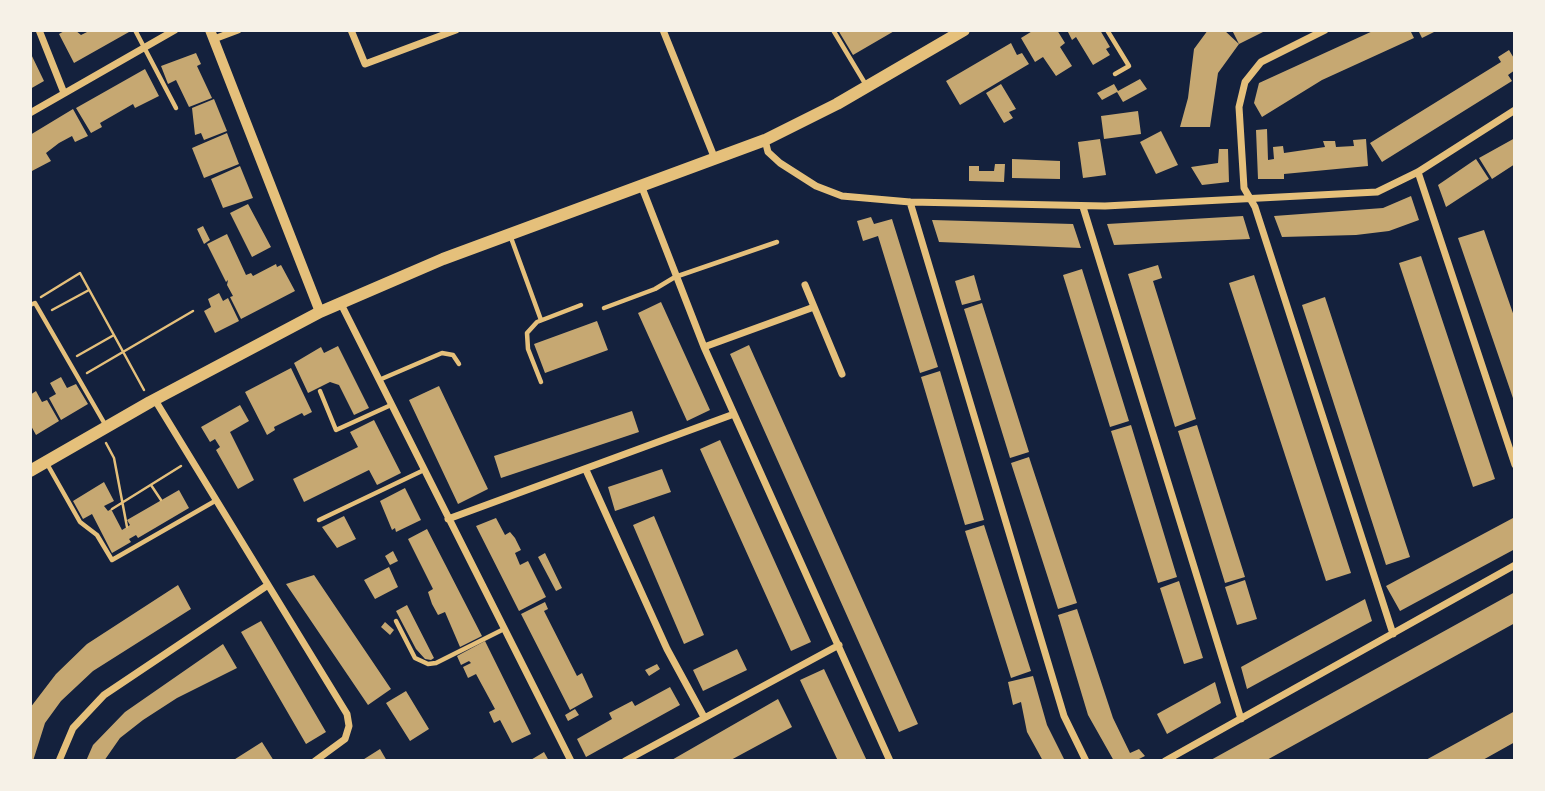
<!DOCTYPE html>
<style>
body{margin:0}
#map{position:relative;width:1545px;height:791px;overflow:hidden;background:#14213d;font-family:"IBM Plex Serif",serif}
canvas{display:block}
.frame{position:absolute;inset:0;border:32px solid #f6f1e7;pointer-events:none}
</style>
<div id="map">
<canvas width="1545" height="791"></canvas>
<div class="frame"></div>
</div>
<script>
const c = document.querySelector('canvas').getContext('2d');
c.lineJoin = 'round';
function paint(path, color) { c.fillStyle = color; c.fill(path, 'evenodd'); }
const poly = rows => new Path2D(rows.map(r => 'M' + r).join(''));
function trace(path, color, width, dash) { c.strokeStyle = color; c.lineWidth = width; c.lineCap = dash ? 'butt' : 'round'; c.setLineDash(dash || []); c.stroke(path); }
paint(poly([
 [66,30,75,30,81,35,91,30,129,32,74,63,59,34],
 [838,30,896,30,853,55],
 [1034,30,1057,30,1065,43,1060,47,1072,66,1056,76,1043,57,1035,62,1021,38],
 [1067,30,1100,30,1110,47,1106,49,1110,55,1093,65,1076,37,1072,40],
 [1208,30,1224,30,1239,44,1218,73,1210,127,1180,127,1188,98,1194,49],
 [1232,30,1267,30,1239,44],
 [1375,30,1410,30,1414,38,1322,80,1262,117,1254,103,1259,83],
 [1418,30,1438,30,1422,38],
 [1011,43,1017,55,1022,53,1029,64,960,105,946,81],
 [1509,50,1515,60,1515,70,1508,75,1512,81,1382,162,1370,143,1501,62,1498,57],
 [30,52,44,81,30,89],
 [196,53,201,64,197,66,212,98,189,107,176,80,168,84,161,66],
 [145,69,159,96,135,108,133,104,100,123,102,127,91,133,76,108],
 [1140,79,1147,89,1123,102,1117,92,1102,100,1097,93,1114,84,1118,91],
 [1001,84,1016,109,1009,112,1013,118,1004,123,986,93],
 [214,99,227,131,204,140,201,133,195,135,192,108],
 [73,109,88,136,75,142,72,136,59,143,46,153,51,161,30,172,30,135],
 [1138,111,1141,134,1104,139,1101,116],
 [1267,129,1268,160,1274,159,1273,147,1283,146,1284,153,1325,147,1323,141,1335,141,1336,147,1354,146,1353,140,1366,139,1368,166,1284,174,1284,179,1258,179,1256,130],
 [1161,131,1178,165,1156,174,1140,142],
 [227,133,239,164,204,178,192,148],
 [1515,138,1515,164,1492,179,1479,158],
 [1100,139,1106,175,1083,178,1078,142],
 [1219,149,1228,149,1229,182,1202,185,1191,167,1218,163],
 [1012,159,1060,161,1060,179,1012,178],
 [1476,159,1489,179,1446,207,1438,185],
 [995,164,1005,164,1004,182,969,181,969,166,979,166,979,171,994,171],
 [240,166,253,198,223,208,211,179],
 [1411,196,1419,220,1389,231,1356,235,1282,237,1274,216,1383,208],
 [248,204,271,247,252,257,230,213],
 [1243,216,1250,239,1114,245,1107,224],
 [871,217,874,224,892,219,938,367,920,373,878,236,863,241,857,221],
 [932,220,1073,224,1081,248,939,242],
 [203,226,210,240,204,244,197,229],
 [1484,230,1515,319,1515,404,1458,238],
 [227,234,246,275,251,273,253,276,276,264,277,267,281,265,295,291,241,319,230,297,233,296,227,285,228,280,226,282,207,244],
 [1421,256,1495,479,1473,487,1399,263],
 [1158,265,1162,278,1153,281,1196,419,1175,427,1128,274],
 [1082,269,1129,421,1110,427,1063,275],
 [974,275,981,300,962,305,955,281],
 [1254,275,1351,573,1326,581,1229,283],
 [219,293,223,301,228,298,239,321,215,333,204,311,211,307,208,299],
 [1325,297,1410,557,1386,565,1302,305],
 [661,302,710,410,687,421,638,313],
 [982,303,1029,452,1010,458,964,309],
 [597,321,608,350,545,373,534,344],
 [749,345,918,724,899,732,730,354],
 [338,346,369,408,354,415,339,385,330,382,308,393,294,363,321,347,324,353],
 [291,368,312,412,304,416,302,413,274,427,275,430,267,435,245,392],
 [940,371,984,520,965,525,921,377],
 [61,377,67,388,76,384,88,404,61,420,49,398,56,394,50,383],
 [439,386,488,489,458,504,409,400],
 [36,391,42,402,47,400,59,421,36,435,30,424,30,395],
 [240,405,249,421,230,432,254,480,238,489,216,450,220,447,215,439,210,442,201,427],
 [632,411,639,432,501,478,494,456],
 [374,420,401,473,377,485,369,470,304,502,293,479,358,447,350,432],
 [1131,425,1177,577,1158,583,1111,431],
 [1197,425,1245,577,1225,583,1178,431],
 [720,440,811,642,791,651,700,449],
 [1029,457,1077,603,1058,609,1011,463],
 [662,469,671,492,615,511,608,487],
 [104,482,114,501,104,506,108,511,111,509,122,530,130,525,127,520,179,490,189,508,138,538,136,535,129,539,131,542,112,553,92,514,83,519,73,501],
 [405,488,421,520,396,532,395,528,392,530,380,501],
 [344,516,356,539,337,548,322,527],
 [654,516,704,635,684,644,633,525],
 [496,518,505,535,510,532,515,538,521,550,515,553,520,565,528,561,546,597,519,611,476,526],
 [1513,518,1515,549,1400,611,1386,586],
 [984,525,1031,671,1011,678,965,531],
 [427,529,482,636,460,647,445,612,438,615,432,604,428,592,433,589,408,539],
 [393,551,398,561,390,565,385,556],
 [545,553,562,588,556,591,538,557],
 [389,567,398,587,375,599,364,580],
 [314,575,391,689,368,705,286,584],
 [1245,580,1257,619,1237,625,1225,587],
 [1179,581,1203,658,1184,664,1160,588],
 [178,585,191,609,93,671,61,701,45,723,33,761,30,761,30,708,56,674,87,644],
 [1515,592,1515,623,1265,761,1209,761],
 [1365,599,1372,621,1247,689,1241,667],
 [545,602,548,609,544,611,577,676,582,673,593,697,570,710,521,614],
 [407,605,434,658,431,660,425,659,416,649,396,611],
 [1077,609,1113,718,1130,753,1139,749,1145,756,1135,761,1114,761,1088,715,1058,615],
 [261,621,326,732,306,744,241,632],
 [385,622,394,630,390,635,381,627],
 [485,641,531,734,512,743,500,720,494,723,489,712,495,709,476,674,468,678,463,667,471,663,469,661,461,665,457,656],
 [223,644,237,668,177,698,143,720,120,738,104,761,86,761,93,745,125,712],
 [737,649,747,670,703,691,693,670],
 [657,664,660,669,649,676,645,670],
 [824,669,867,761,838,761,800,680],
 [1033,676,1047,725,1065,761,1043,761,1027,732,1021,702,1013,705,1008,682],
 [1215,682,1221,703,1167,734,1157,714],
 [670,687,680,705,586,757,577,739,612,719,609,713,632,701,635,706],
 [406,691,429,729,410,741,386,703],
 [778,699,792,727,729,761,670,761],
 [575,709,579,715,568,721,565,715],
 [1515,711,1515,742,1481,761,1424,761],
 [262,742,274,761,232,761],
 [380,749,387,761,361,761],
 [544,752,549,761,529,761]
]), '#c6a872');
trace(poly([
 [41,297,80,273,144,390],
 [52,310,89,290],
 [77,356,114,335],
 [87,373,193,311],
 [106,443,114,458,127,527],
 [151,485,161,500],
 [112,509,181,466]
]), '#e5c07b', 2.5);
trace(poly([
 [135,30,176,108],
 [833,30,866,85],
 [1107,30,1129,66,1115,74],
 [510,235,541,320],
 [30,305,35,303,106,426],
 [604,308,655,289,675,277,777,242],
 [379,380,442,353,453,355,459,364],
 [541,382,528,349,527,333,537,322,581,305],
 [320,391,336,430,391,405],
 [46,462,80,522,97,535,112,560,215,501],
 [319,520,424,470],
 [396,621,415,658,428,664,436,663,504,629]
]), '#e5c07b', 4.5);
trace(poly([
 [39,30,64,93],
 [351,30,365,64,456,30],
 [663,30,715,159],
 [1325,30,1261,62,1245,82,1239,107,1244,188,1255,207,1393,634],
 [214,39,238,30],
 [30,113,175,30],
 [765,140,768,152,780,163,816,186,842,196,910,202,1105,206,1377,192,1418,172,1515,110],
 [1418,172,1515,465],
 [641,185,704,347,890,761],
 [910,202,1064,716,1086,761],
 [1083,207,1241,719],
 [805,285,842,374],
 [340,302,571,761],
 [704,347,814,307],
 [155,400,347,714,349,726,345,739,315,761],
 [586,470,667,649,704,717],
 [448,519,734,414],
 [59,761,73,728,104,695,268,585],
 [625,761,839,645],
 [1165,761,1515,565]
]), '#e5c07b', 7);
trace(poly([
 [210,30,320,312]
]), '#e5c07b', 10);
trace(poly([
 [30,471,150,402,320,312,443,259,765,140,837,104,964,30]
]), '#e5c07b', 12);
</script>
